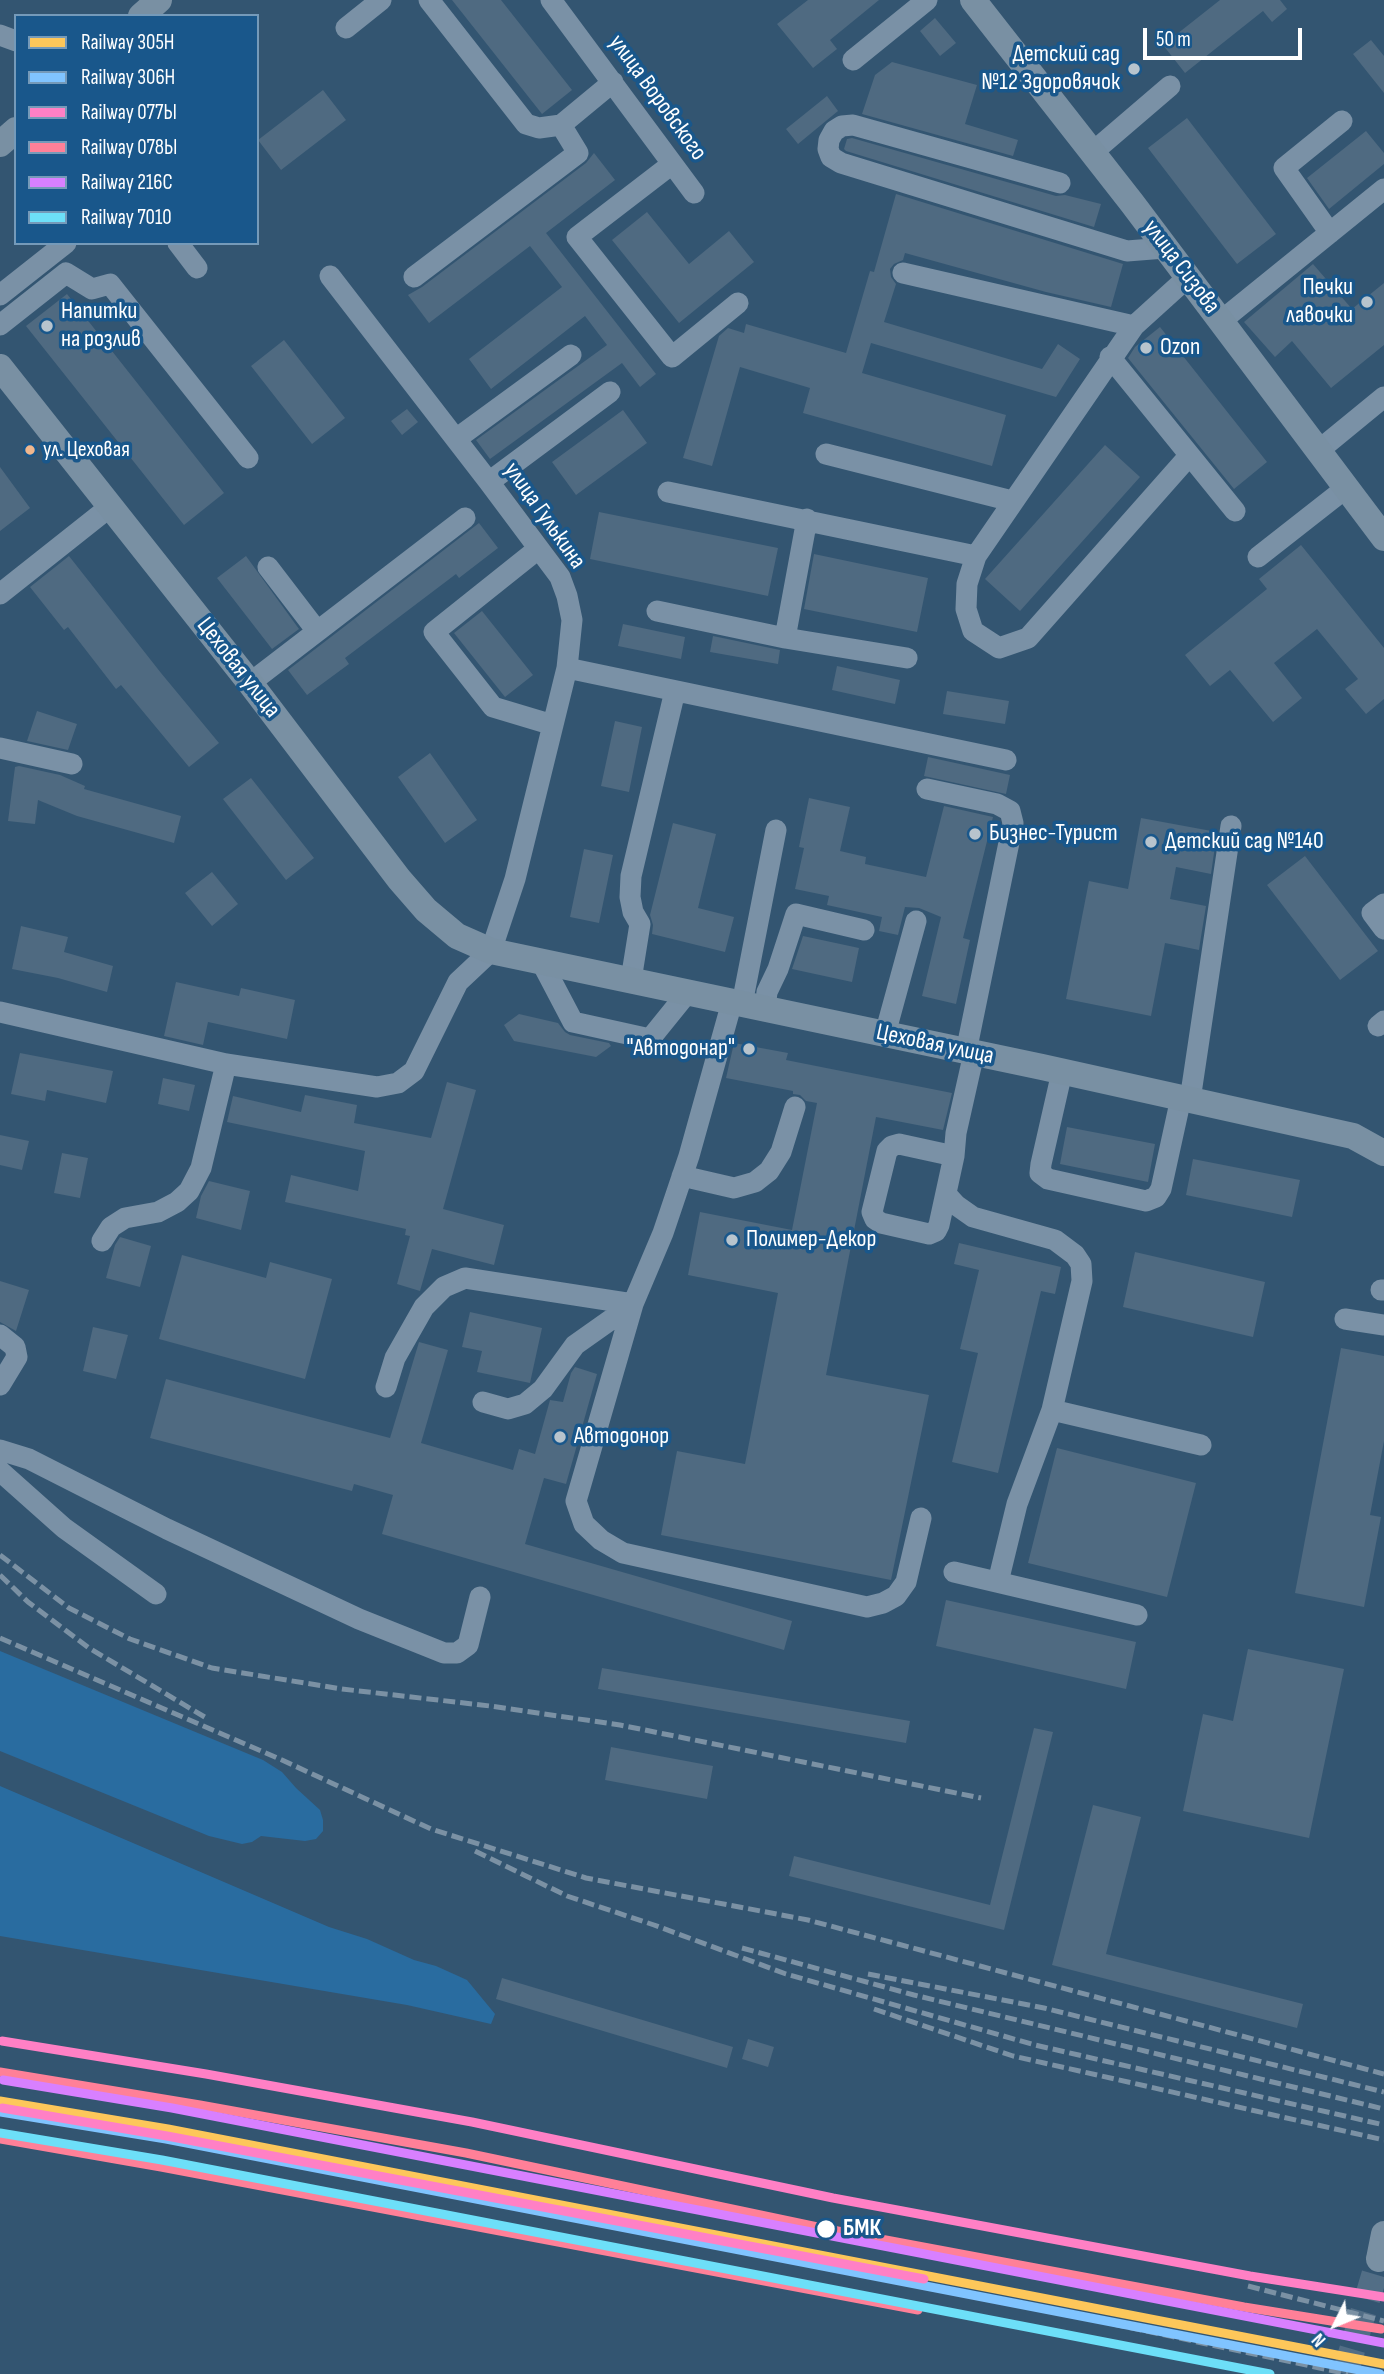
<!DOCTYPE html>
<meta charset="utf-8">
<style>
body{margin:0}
#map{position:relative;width:1384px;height:2374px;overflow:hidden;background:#335571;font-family:"Sofia Sans Condensed",sans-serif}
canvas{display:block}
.legend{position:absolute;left:14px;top:14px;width:245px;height:231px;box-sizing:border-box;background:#19578b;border:2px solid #759ab9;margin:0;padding:9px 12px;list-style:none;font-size:21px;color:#fff}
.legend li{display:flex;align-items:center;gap:14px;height:35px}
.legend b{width:35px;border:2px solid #759ab9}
.north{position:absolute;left:1300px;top:2290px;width:70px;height:70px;-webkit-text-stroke:5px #19578b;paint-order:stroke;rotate:227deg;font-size:19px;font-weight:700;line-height:28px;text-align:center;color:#fff}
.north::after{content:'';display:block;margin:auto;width:24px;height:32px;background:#fff;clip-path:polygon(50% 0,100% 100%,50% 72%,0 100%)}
.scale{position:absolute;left:1143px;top:28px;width:159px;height:32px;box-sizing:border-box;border:4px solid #fff;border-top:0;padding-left:9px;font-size:21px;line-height:24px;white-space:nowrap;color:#fff;-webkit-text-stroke:5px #19578b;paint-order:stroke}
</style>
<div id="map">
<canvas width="1384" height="2374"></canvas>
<ul class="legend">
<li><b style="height:9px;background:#fdc75a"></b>Railway 305Н</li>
<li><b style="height:9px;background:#80c4ff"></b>Railway 306Н</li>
<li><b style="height:9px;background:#ff80c5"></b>Railway 077Ы</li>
<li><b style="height:9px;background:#ff8098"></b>Railway 078Ы</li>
<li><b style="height:9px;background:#d880ff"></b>Railway 216С</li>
<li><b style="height:9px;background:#6ddff8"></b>Railway 7010</li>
</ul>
<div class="north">N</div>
<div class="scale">50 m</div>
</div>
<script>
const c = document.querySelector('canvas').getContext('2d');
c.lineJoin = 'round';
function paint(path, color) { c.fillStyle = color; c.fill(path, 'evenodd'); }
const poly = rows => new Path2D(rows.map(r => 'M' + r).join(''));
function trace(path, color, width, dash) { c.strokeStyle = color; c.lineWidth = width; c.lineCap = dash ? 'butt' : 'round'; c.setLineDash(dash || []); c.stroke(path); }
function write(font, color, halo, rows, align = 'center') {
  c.font = font + ' "Sofia Sans Condensed",sans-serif'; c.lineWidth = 7; c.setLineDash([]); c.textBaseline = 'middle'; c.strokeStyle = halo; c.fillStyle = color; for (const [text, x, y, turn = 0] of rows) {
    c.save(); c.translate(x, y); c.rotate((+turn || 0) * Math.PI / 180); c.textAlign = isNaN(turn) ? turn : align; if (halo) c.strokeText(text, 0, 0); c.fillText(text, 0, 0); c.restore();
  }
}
paint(poly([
 [0,1651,263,1760,282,1772,296,1788,320,1810,323,1820,323,1831,316,1839,305,1841,261,1836,252,1842,242,1844,209,1836,0,1751],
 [0,1786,329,1927,367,1939,414,1960,436,1966,467,1980,495,2014,491,2024,407,2005,0,1936]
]), '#296ca0');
paint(poly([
 [452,0,501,0,572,90,542,114],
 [808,0,879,0,830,40,837,49,813,68,777,24],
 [1220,0,1280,0,1287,9,1272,22,1263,11,1185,73,1163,45],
 [935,18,956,43,940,56,920,31],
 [1371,40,1384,56,1384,93,1353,54],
 [892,62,977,85,965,124,1018,140,1013,156,862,114,875,75],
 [323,90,346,120,281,170,258,140],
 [827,96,838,111,798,144,786,129],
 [1187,118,1276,234,1237,264,1148,148],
 [1366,131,1384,153,1384,164,1329,209,1307,178],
 [852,138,1056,196,1065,195,1101,204,1094,227,846,151,844,149,847,139],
 [594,153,615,180,546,233,656,374,640,387,622,363,490,459,476,440,607,345,585,316,491,389,469,359,562,287,530,246,429,323,408,295,422,287,586,163],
 [896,194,1123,264,1111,307,1046,292,905,253,903,260,894,264,890,269,891,277,896,284,884,322,1042,369,1058,344,1080,359,1056,397,871,343,862,373,1006,415,992,466,803,413,810,388,740,367,712,466,683,458,719,336,728,328,744,333,746,324,846,353,870,271,874,272],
 [647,212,689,264,729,231,754,262,679,323,612,240],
 [1313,264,1352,309,1384,283,1384,345,1331,388,1292,341,1275,357,1244,322],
 [67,294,224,493,184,525,26,326],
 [1160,327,1267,462,1234,489,1128,358,1135,347],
 [284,340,345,418,312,444,251,366],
 [407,409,418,422,402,435,391,421],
 [623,410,647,443,576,495,552,462],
 [1105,445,1140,477,1020,611,985,579],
 [0,467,30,508,0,531],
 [599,512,778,548,768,596,590,559],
 [479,523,498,548,459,578,456,574,345,658,349,664,307,695,288,670],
 [1301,545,1384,648,1384,699,1366,714,1345,689,1358,679,1317,629,1274,663,1302,698,1273,722,1230,670,1210,686,1185,655,1267,589,1259,579],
 [814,554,928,578,917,632,804,609],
 [69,556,161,673,219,743,189,767,121,685,116,689,68,627,64,630,30,587],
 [246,556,299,629,272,649,217,578],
 [482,611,533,675,505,697,454,633],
 [623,624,685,637,681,659,618,646],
 [713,636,780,650,778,664,710,652],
 [837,666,900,680,895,704,832,690],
 [947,691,1009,701,1005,724,943,714],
 [37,711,77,724,68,750,27,741],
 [615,721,642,727,629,792,601,786],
 [430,753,477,820,445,843,398,777],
 [928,757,1010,775,1006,794,924,776],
 [19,766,60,775,85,786,84,789,181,816,174,843,77,816,38,800,35,824,8,821,15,767],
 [251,778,314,858,286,880,223,799],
 [809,798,850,807,840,851,866,857,865,864,926,877,944,806,993,817,963,938,970,940,956,1004,922,996,941,917,919,908,905,907,898,935,879,931,882,917,827,905,829,896,795,889,804,848,799,847],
 [1141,818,1217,832,1211,874,1176,867,1170,899,1206,906,1200,943,1199,950,1165,943,1151,1016,1066,999,1089,881,1128,889],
 [673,823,716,834,698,908,734,917,725,952,652,934,653,925,650,915],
 [584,849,613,855,599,923,570,917],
 [1305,856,1378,951,1340,980,1267,885],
 [212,872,238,904,212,926,185,893],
 [21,926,68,937,64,952,113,966,107,992,58,978,12,969],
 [803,936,859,948,852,982,792,969],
 [176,982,239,996,241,988,295,1000,287,1039,208,1022,203,1045,164,1036],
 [519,1014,558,1023,565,1032,570,1035,609,1043,611,1046,596,1057,514,1041,504,1025],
 [734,1043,788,1053,786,1060,952,1093,943,1130,876,1117,826,1375,929,1395,891,1580,661,1535,677,1451,745,1464,778,1293,688,1275,700,1212,792,1230,817,1103,806,1101,800,1095,793,1094,793,1091,726,1078],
 [20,1053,113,1071,106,1103,47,1090,45,1101,11,1094],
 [163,1078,195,1085,189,1111,158,1104],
 [447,1082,476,1090,443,1209,504,1225,494,1265,432,1249,420,1291,397,1284,410,1236,405,1235,406,1229,285,1202,291,1175,358,1191,365,1151,227,1122,233,1096,301,1112,305,1095,357,1105,354,1123,431,1138],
 [1067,1127,1155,1144,1148,1182,1060,1164],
 [0,1135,29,1141,22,1170,0,1165],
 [62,1153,88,1158,80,1198,54,1193],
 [1193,1159,1300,1180,1292,1217,1186,1195],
 [209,1181,250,1191,241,1230,196,1218,201,1196],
 [120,1237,151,1246,140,1287,106,1278,115,1245],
 [959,1243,1061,1267,1055,1294,1041,1291,998,1473,952,1462,978,1353,960,1349,979,1270,954,1264],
 [1135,1252,1265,1282,1253,1337,1123,1307],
 [182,1255,266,1278,270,1262,332,1279,305,1379,159,1339],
 [0,1281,29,1290,16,1331,0,1322],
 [470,1312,542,1328,530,1383,477,1372,482,1351,462,1347],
 [93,1327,128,1335,116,1379,83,1371],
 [419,1342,448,1350,421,1443,513,1470,519,1449,535,1454,550,1400,563,1402,571,1373,575,1367,597,1374,566,1484,544,1478,525,1544,792,1621,784,1650,382,1534,393,1495,354,1484,352,1491,150,1438,166,1379,390,1438],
 [1341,1348,1384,1356,1384,1441,1370,1515,1381,1517,1364,1607,1295,1593],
 [1057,1448,1196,1483,1167,1597,1028,1563],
 [946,1600,1136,1642,1126,1689,936,1646],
 [1248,1649,1344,1669,1309,1838,1183,1811,1203,1714,1233,1721],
 [602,1668,910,1721,906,1743,598,1689],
 [1034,1728,1053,1732,1004,1930,789,1876,794,1856,990,1905],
 [611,1747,713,1766,707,1799,605,1780],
 [1093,1805,1141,1817,1106,1954,1303,2004,1297,2028,1052,1965],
 [502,1978,733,2047,727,2068,496,1999],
 [748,2039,774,2047,768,2067,742,2059]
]), '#4f6a81');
trace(poly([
 [1345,2374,1379,2259]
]), '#526e86', 26, [26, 13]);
trace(poly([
 [429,0,526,124,539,128,561,125,613,82],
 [551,0,694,193],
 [346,28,381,0],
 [0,35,16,41],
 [853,60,927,0],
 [1093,152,1170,86],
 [672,164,577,237,672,357,738,303],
 [1060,183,853,125,842,126,834,131,829,140,828,149,831,157,841,163,1127,251,1165,248],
 [1330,233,1284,168,1342,121],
 [178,243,197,268],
 [903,273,1134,326],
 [414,277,578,153,561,125],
 [0,295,66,243],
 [1221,321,1384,189],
 [0,325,66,273,92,289,110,284,248,458],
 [1110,357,1235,511],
 [456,439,571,355],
 [1318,451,1384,397],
 [826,454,1012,501],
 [489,482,610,392],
 [668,492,976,556,1134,326,1187,278],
 [538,549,434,632,493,707,553,725],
 [976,556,967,584,966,609,973,631,999,648,1028,638,1189,456],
 [1258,557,1346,488],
 [268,567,317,631],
 [0,594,111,506],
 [657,611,785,638,907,658],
 [785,638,807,519],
 [567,668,1006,760],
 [250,683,465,518],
 [0,748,72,764],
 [927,789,997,804,1010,811,1013,823,966,1052],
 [1384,904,1372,913,1384,929],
 [542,963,573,1022,650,1039,688,992],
 [631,980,640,924,633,912,630,897,631,876,675,691],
 [732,1002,689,1156,663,1233,633,1304,576,1501,584,1524,601,1540,623,1553,867,1607,883,1603,896,1596,906,1582,921,1518],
 [742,1004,776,830],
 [765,1009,767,992,778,969,796,914,864,930],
 [0,1012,226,1064,377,1087,398,1083,414,1071,458,982,491,951,515,879,567,668,572,620,567,596,560,577,489,482,330,276],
 [1378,1026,1384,1021],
 [885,1034,916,921],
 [1062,1072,1041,1164,1040,1173,1048,1179,1146,1201,1156,1197,1161,1189,1181,1098],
 [1190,1100,1231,826],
 [954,1156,899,1144,892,1146,887,1151,872,1212,875,1219,881,1223,929,1234,936,1231,939,1225,954,1156,956,1133,974,1053],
 [682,1176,734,1188,755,1182,769,1171,781,1152,795,1107],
 [946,1194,956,1205,973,1217,1055,1240,1075,1255,1081,1264,1082,1281,1052,1410,1017,1504,998,1582],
 [102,1241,111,1227,125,1218,158,1212,177,1202,189,1191,201,1168,226,1064],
 [1381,1290,1384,1290],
 [1345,1319,1384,1325],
 [0,1335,15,1347,17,1357,0,1385],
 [386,1387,395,1358,424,1307,444,1287,465,1278,633,1304,575,1345,543,1389,525,1404,508,1409,483,1402],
 [1052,1410,1201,1445],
 [0,1450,29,1459,167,1529,359,1619,444,1653,457,1653,468,1645,480,1597],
 [0,1471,64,1528,156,1594],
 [954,1572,1137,1615]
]), '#7a91a6', 21);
trace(poly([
 [973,0,1132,203,1384,538],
 [141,16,159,0],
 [0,144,16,130],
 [0,367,250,683,399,879,426,910,457,936,491,951,1042,1067,1353,1136,1384,1153],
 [1379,2259,1384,2234]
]), '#7990a3', 26);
trace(poly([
 [0,1555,69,1608,130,1639,212,1668,342,1689,490,1706,620,1725,981,1798],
 [0,1575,28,1602,89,1648,208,1719],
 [0,1638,282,1760,431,1829,586,1878,808,1920,1384,2074],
 [475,1851,567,1896,654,1925,786,1974,1035,2045,1384,2125],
 [742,1948,914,1995,1384,2109],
 [868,1974,1044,2008,1384,2092],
 [874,2009,1013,2056,1384,2140],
 [1248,2286,1384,2321],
 [1113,2324,1348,2374]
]), '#7b91a4', 5, [12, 5]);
trace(poly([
 [0,2101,168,2129,1384,2364]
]), '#fdc75a', 9);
trace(poly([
 [0,2112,166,2139,1380,2374]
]), '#80c4ff', 9);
trace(poly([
 [2,2041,206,2074,472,2122,833,2198,1250,2276,1384,2297],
 [2,2108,167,2136,924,2279]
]), '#ff80c5', 9);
trace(poly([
 [0,2072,200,2105,466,2153,827,2229,1244,2307,1381,2329],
 [0,2139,161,2167,918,2310]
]), '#ff8098', 9);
trace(poly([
 [3,2080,172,2108,1384,2343]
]), '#d880ff', 9);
trace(poly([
 [0,2133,162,2160,1270,2374]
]), '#6ddff8', 9);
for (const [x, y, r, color] of [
 [1134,69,7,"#b8c4cd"],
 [1367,302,7,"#b8c4cd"],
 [47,326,7,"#b8c4cd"],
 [1146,348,7,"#b8c4cd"],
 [30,450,6,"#f1b78d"],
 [975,834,7,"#b8c4cd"],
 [1151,842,7,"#b8c4cd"],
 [749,1049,7,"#b8c4cd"],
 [732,1240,7,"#b8c4cd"],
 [560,1437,7,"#b8c4cd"],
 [826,2229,10,"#fff"]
]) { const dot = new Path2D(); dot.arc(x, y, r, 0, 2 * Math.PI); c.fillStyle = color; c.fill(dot); trace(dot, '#19578b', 2.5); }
write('22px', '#fff', '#19578b', [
 ["ул. Цеховая",43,450]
], 'left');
write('24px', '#fff', '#19578b', [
 ["Детский сад",1120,55,"right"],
 ["№12 Здоровячок",1120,83,"right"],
 ["Печки",1353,288,"right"],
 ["лавочки",1353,316,"right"],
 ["Напитки",61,312],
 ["на розлив",61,340],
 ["Ozon",1160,348],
 ["Бизнес-Турист",989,834],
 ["Детский сад №140",1165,842],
 ["\"Автодонар\"",735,1049,"right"],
 ["Полимер-Декор",746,1240],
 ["Автодонор",574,1437]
], 'left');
write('24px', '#fff', '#19578b', [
 ["улица Воровского",657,98,54],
 ["улица Сизова",1181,267,53],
 ["улица Гулькина",544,516,55],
 ["Цеховая улица",238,668,52],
 ["Цеховая улица",935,1045,12]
]);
write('bold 24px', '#fff', '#19578b', [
 ["БМК",843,2229]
], 'left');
</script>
